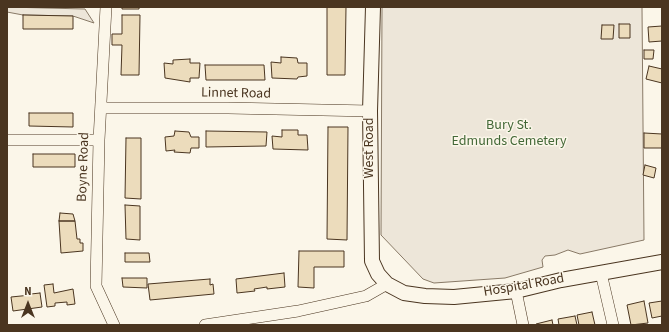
<!DOCTYPE html>
<style>
body{margin:0}
#map{position:relative;width:669px;height:332px;overflow:hidden;background:#fbf6e9;font-family:"Source Sans 3",sans-serif}
canvas{display:block}
.frame{position:absolute;inset:0;border:8px solid #4a3520;pointer-events:none}
.north{position:absolute;left:8px;top:284px;width:40px;height:40px;-webkit-text-stroke:3px #fbf6e9;paint-order:stroke;rotate:0deg;font-size:11px;font-weight:700;line-height:16px;text-align:center;color:#4a3520}
.north::after{content:'';display:block;margin:auto;width:14px;height:18px;background:#4a3520;clip-path:polygon(50% 0,100% 100%,50% 72%,0 100%)}
</style>
<div id="map">
<canvas width="669" height="332"></canvas>
<div class="frame"></div>
<div class="north">N</div>
</div>
<script>
const ctx = document.querySelector('canvas').getContext('2d');
ctx.lineJoin = 'round';
function fillPath(path, color) { ctx.fillStyle = color; ctx.fill(path, 'evenodd'); }
const poly = rows => new Path2D(rows.map(r => 'M' + r).join(''));
function strokePath(path, color, width, dash) { ctx.strokeStyle = color; ctx.lineWidth = width; ctx.lineCap = dash ? 'butt' : 'round'; ctx.setLineDash(dash || []); ctx.stroke(path); }
function write(font, color, halo, rows, align = 'center') {
  ctx.font = font + ' "Source Sans 3",sans-serif'; ctx.lineWidth = 3; ctx.setLineDash([]); ctx.textBaseline = 'middle'; ctx.strokeStyle = halo; ctx.fillStyle = color; for (const [text, x, y, turn = 0] of rows) {
    ctx.save(); ctx.translate(x, y); ctx.rotate((+turn || 0) * Math.PI / 180); ctx.textAlign = isNaN(turn) ? turn : align; if (halo) ctx.strokeText(text, 0, 0); ctx.fillText(text, 0, 0); ctx.restore();
  }
}
const green = poly([
 [7,7,85,9,94,23,73,16,23,15,7,12,7,7],
 [382,7,642,7,644,240,580,254,568,250,555,255,545,256,542,260,543,267,505,278,434,283,423,279,381,235,382,7]
]);
fillPath(green, '#ede6d9');
strokePath(green, '#887966', 1);
const building = poly([
 [122,7,139,7,139,9,122,9,122,7],
 [327,7,346,7,345,75,327,75,327,7],
 [23,15,73,16,73,29,23,29,23,15],
 [122,15,140,15,139,75,121,75,122,45,112,45,112,34,122,34,122,15],
 [619,24,630,24,630,38,619,38,619,24],
 [602,25,614,25,613,39,601,39,602,25],
 [662,26,662,41,649,42,648,27,662,26],
 [644,50,654,50,653,59,644,59,644,50],
 [281,57,297,58,298,63,307,63,307,76,298,77,297,79,272,78,271,62,281,63,281,57],
 [190,59,190,63,200,63,199,78,190,78,190,82,165,78,164,63,173,64,173,60,190,59],
 [205,65,264,65,265,80,206,80,205,65],
 [649,66,662,69,662,83,646,79,649,66],
 [29,113,73,113,73,127,29,126,29,113],
 [328,127,348,127,347,240,327,239,328,127],
 [282,130,298,130,298,135,307,135,308,150,273,149,272,136,282,137,282,130],
 [175,131,189,132,191,137,199,137,199,148,191,148,190,153,174,152,175,150,166,151,165,137,174,136,175,131],
 [206,131,267,132,266,146,206,147,206,131],
 [644,133,662,134,662,148,644,148,644,133],
 [126,138,141,138,141,199,125,198,126,138],
 [33,154,75,154,75,167,33,167,33,154],
 [645,165,656,168,654,178,643,175,645,165],
 [125,205,140,206,140,240,126,239,125,205],
 [60,213,73,214,75,221,59,221,60,213],
 [59,221,75,221,77,239,80,239,80,243,83,243,83,251,61,253,59,221],
 [299,251,344,251,344,267,314,267,314,288,298,287,299,251],
 [125,253,149,253,150,262,125,262,125,253],
 [284,273,285,287,267,289,267,287,254,289,255,291,237,293,236,279,284,273],
 [122,278,147,278,147,288,123,287,122,278],
 [210,279,210,285,213,284,214,294,150,300,148,284,210,279],
 [53,284,54,293,73,289,75,304,67,305,67,302,55,303,55,306,47,307,44,285,53,284],
 [40,293,42,307,13,311,11,297,31,295,31,294,40,293],
 [644,301,648,323,631,325,627,305,644,301],
 [662,301,662,316,652,318,649,303,662,301],
 [592,312,595,325,579,325,577,315,592,312],
 [575,316,577,325,559,325,558,319,575,316],
 [552,320,553,325,536,325,536,324,552,320]
]);
fillPath(building, '#ecdcbc');
strokePath(building, '#4a3520', 1);
const minor = poly([
 [106,7,99,140,96,286,114,325],
 [102,108,228,108,370,111],
 [7,140,99,140],
 [601,273,613,325],
 [516,291,523,325],
 [205,325,298,311,366,296,387,284]
]);
const tertiary = poly([
 [373,7,370,111,372,261,378,274,387,284,404,293,425,296,454,297,516,291,561,280,662,262]
]);
strokePath(minor, '#4a3520', 12);
strokePath(tertiary, '#4a3520', 16);
strokePath(minor, '#fbf6e9', 11);
strokePath(tertiary, '#fbf6e9', 14);
write('14px', '#4a3520', '#fbf6e9', [
 ["Linnet Road",236,94,1],
 ["West Road",370,148,-90],
 ["Boyne Road",84,167,-88],
 ["Hospital Road",524,286,-10]
]);
write('14px', '#436837', '#fbf6e9', [
 ["Bury St.",509,126],
 ["Edmunds Cemetery",509,142]
]);
</script>
